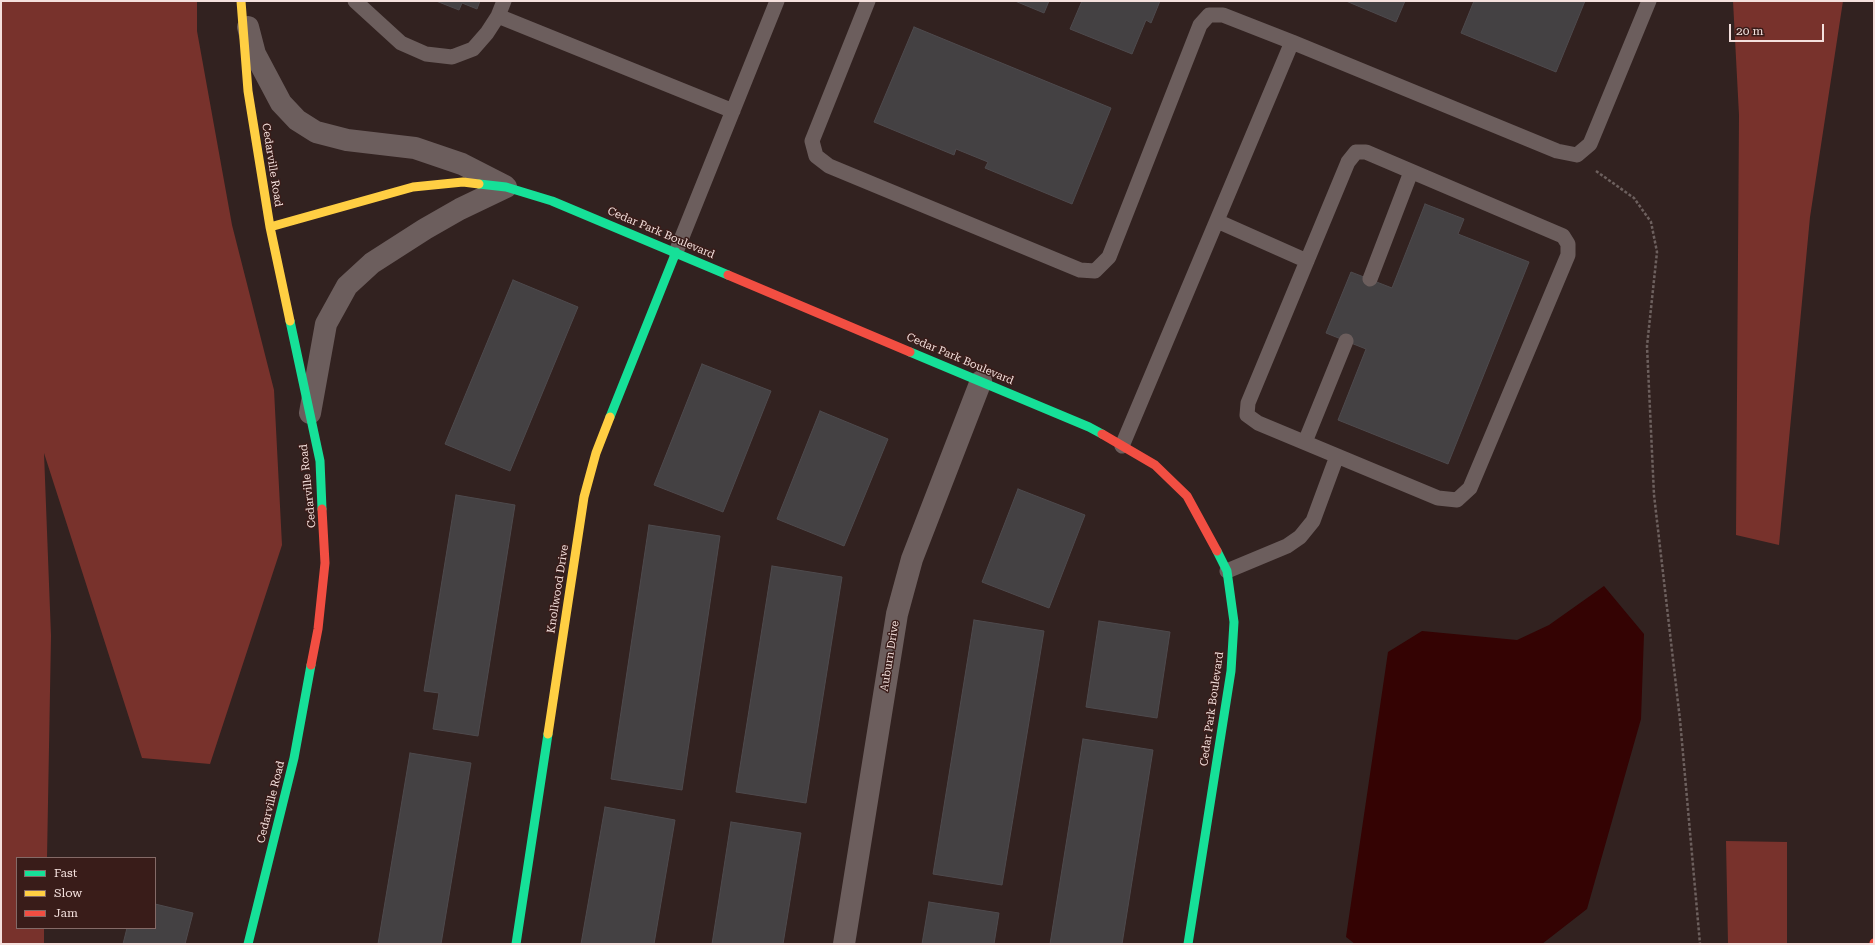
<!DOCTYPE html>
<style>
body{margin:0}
#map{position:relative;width:1875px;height:945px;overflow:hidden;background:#322220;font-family:"Roboto Serif",serif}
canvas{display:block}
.frame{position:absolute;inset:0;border:2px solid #f4e0dd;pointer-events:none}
.legend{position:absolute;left:16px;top:857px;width:140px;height:72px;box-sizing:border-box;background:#391c19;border:1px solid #846a67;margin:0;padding:5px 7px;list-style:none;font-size:12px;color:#f4e0dd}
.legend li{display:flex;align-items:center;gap:8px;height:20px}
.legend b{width:20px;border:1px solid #846a67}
.scale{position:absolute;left:1729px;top:24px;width:95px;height:18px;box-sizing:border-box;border:2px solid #f4e0dd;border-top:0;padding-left:5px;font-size:12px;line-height:14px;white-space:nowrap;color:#f4e0dd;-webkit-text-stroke:3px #391c19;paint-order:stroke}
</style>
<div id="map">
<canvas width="1875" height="945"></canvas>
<div class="frame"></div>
<ul class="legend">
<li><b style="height:5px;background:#16e098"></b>Fast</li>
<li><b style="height:5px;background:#ffcf43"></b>Slow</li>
<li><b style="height:5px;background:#f24e42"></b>Jam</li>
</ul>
<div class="scale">20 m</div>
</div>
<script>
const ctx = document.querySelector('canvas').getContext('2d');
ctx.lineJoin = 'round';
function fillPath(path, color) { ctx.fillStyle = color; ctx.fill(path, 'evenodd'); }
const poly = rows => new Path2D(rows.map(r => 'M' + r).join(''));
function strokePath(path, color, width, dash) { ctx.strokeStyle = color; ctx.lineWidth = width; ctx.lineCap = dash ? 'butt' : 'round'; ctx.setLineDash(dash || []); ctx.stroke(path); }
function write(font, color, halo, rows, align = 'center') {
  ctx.font = font + ' "Roboto Serif",serif'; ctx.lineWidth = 3; ctx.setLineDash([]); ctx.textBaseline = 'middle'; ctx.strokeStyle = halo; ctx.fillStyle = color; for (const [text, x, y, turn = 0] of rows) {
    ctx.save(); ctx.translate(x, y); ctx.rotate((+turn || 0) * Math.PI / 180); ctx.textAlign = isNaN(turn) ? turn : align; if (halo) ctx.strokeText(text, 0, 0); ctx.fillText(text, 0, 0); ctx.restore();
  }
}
fillPath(poly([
 [1,1,197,1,197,31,232,225,274,390,282,545,210,764,142,758,44,453,51,636,47,858,17,858,17,928,44,928,44,944,1,944],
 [1733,1,1843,1,1810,217,1779,545,1736,535,1739,115],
 [1726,841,1787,842,1787,944,1728,944]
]), '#78322c');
fillPath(poly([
 [1604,586,1644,634,1641,719,1587,909,1542,944,1355,944,1346,937,1388,652,1422,631,1517,640,1549,625]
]), '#340303');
const building = poly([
 [436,1,480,1,477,9,462,3,459,10,436,1],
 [1015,1,1049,1,1044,13,1015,1],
 [1082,1,1160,1,1151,23,1146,20,1132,54,1070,29,1082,1],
 [1346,1,1405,1,1396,22,1346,1],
 [1474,1,1585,1,1556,72,1461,33,1474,1],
 [914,27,1111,108,1072,204,985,168,988,162,956,149,954,155,874,122,914,27],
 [1425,204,1464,219,1458,234,1529,262,1448,464,1338,420,1366,349,1326,333,1351,272,1392,288,1425,204],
 [513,280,578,307,510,471,445,444,513,280],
 [702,364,771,391,723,512,654,485,702,364],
 [820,411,888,439,844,546,777,519,820,411],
 [1018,489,1085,515,1049,608,982,582,1018,489],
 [456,495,515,505,478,736,433,729,439,693,424,691,456,495],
 [649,525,720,536,682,790,611,779,649,525],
 [772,566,842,577,806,803,736,792,772,566],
 [974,620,1044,631,1002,885,933,874,974,620],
 [1099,621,1170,632,1157,718,1086,707,1099,621],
 [1083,739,1153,750,1122,944,1050,944,1083,739],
 [410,753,471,763,441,944,378,944,410,753],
 [605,807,675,820,654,944,581,944,605,807],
 [731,822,801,833,783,944,712,944,731,822],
 [929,902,999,913,994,944,922,944,929,902],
 [155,904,193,913,185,944,123,944,127,928,155,928,155,904]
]);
fillPath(building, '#444143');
strokePath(building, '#4e4a4d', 1);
strokePath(poly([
 [1596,171,1634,198,1651,222,1657,252,1647,346,1654,495,1680,720,1700,944]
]), '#6d605e', 2.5, [3, 2]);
strokePath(poly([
 [355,1,401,43,426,54,452,57,473,49,487,33,498,16,504,1],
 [868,1,812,141,816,156,829,166,1080,270,1095,271,1109,257,1200,25,1209,15,1223,15,1292,42],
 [498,16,733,111],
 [1356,152,1366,152,1563,236,1568,244,1568,255,1470,488,1457,500,1438,498,1258,423,1247,415,1248,403,1348,162,1356,152],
 [1217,221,1307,261],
 [676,252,777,1],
 [1370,279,1411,172],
 [1305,442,1346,341],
 [1122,446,1292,42,1557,151,1577,155,1590,144,1649,1],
 [1227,571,1287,546,1300,537,1313,521,1337,456]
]), '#6c5e5d', 15);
strokePath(poly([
 [248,27,255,54,281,103,297,120,316,132,347,140,415,148,462,164,505,186],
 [310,413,326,324,347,286,372,263,425,229,460,209,506,187],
 [844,944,897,614,912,559,981,381]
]), '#6c5e5d', 22);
strokePath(poly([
 [479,184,506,187,552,201,728,275],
 [290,321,320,461,322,509],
 [910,352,1089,427,1102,434],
 [610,417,676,252],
 [248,944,294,758,311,665],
 [516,944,548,734],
 [1188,944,1231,671,1234,622,1227,571,1217,551]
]), '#16e098', 9);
strokePath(poly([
 [241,1,248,91,270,227,290,321],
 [270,227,413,187,463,182,479,184],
 [548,734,584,497,596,453,610,417]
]), '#ffcf43', 9);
strokePath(poly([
 [728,275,910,352],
 [1102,434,1155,465,1187,496,1217,551],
 [311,665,318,629,325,563,322,509],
 [1874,943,1874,944]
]), '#f24e42', 9);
write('11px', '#f4e0dd', '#391c19', [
 ["Cedarville Road",272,165,81],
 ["Cedar Park Boulevard",661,233,23],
 ["Cedar Park Boulevard",960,359,23],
 ["Cedarville Road",308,486,-96],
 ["Knollwood Drive",558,589,-81],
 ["Auburn Drive",890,656,-81],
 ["Cedar Park Boulevard",1212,709,-82],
 ["Cedarville Road",271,802,-76]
]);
</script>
